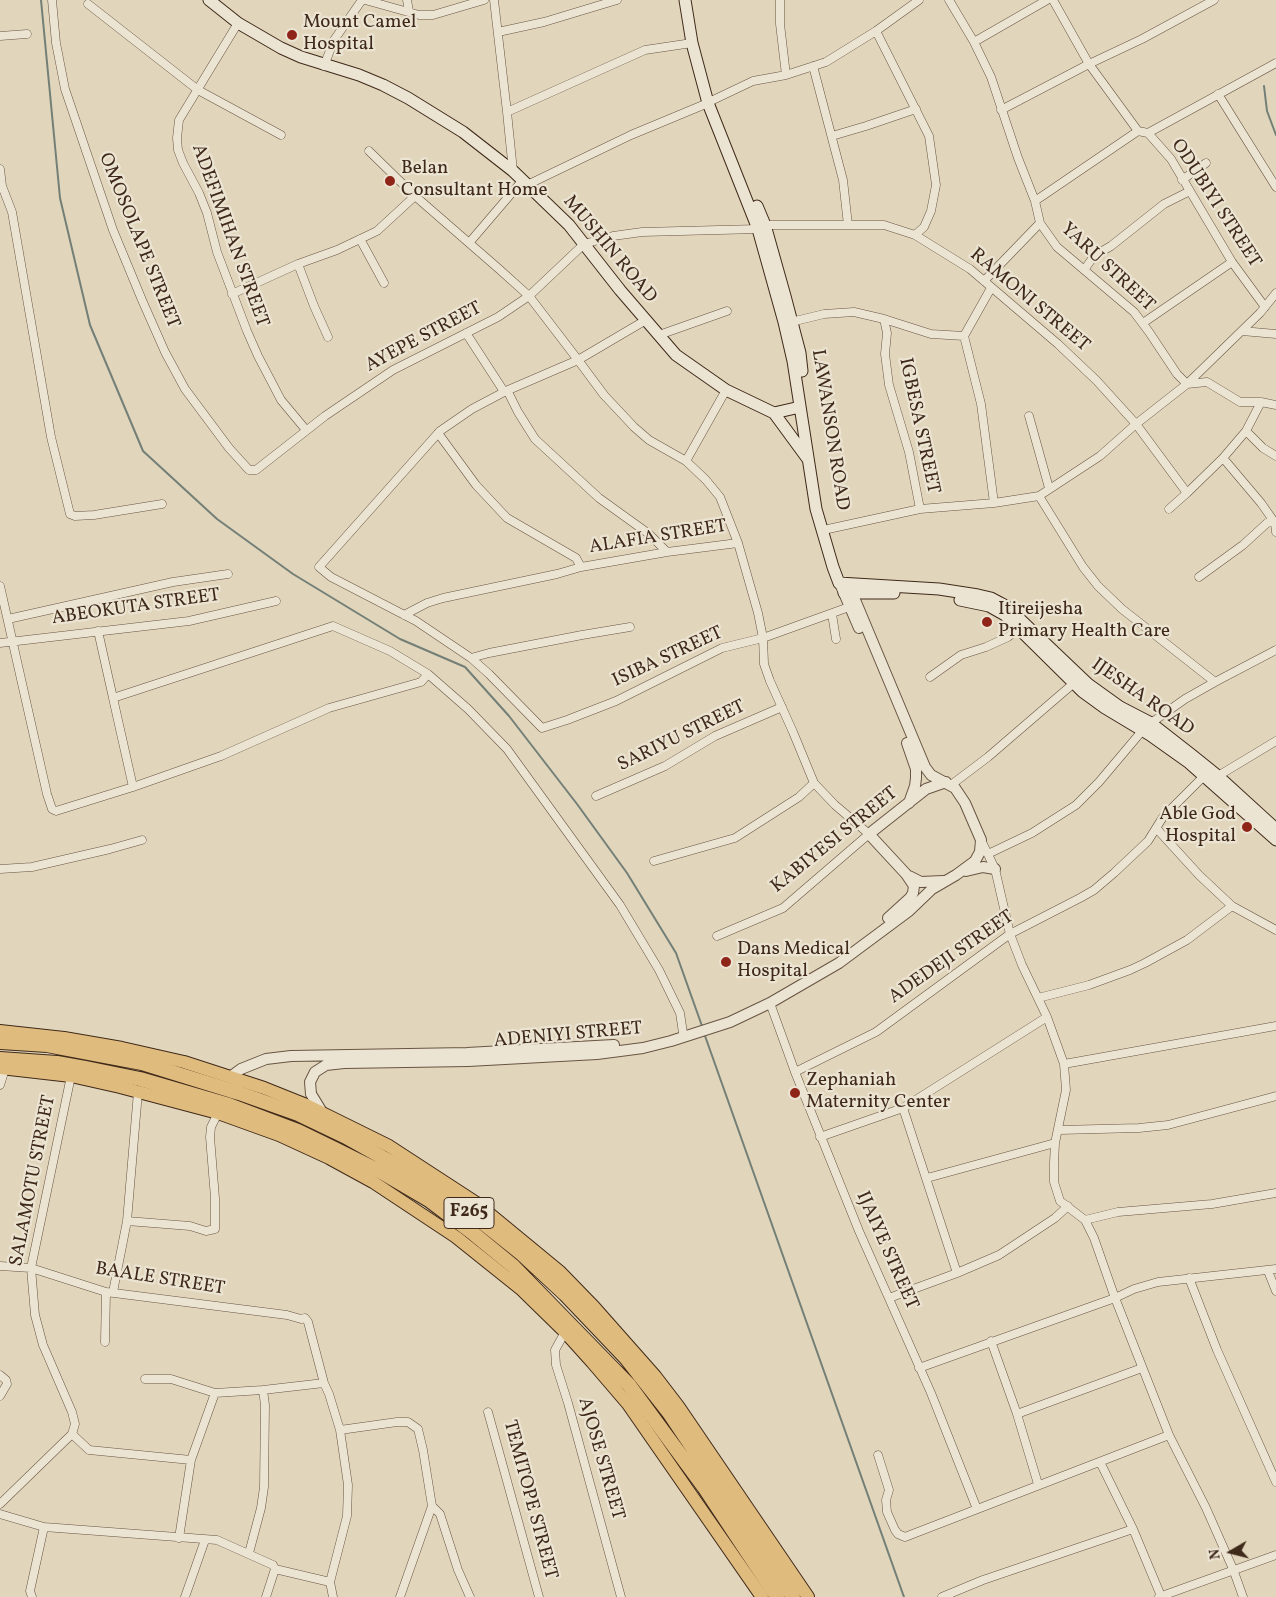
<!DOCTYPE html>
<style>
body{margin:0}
#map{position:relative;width:1276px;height:1597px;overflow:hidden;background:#e1d6bb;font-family:Vollkorn,serif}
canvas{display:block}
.north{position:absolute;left:1206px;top:1527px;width:50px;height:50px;-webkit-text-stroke:4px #ece4d3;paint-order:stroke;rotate:262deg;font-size:14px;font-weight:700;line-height:20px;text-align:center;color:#3f2919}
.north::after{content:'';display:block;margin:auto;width:18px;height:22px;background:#3f2919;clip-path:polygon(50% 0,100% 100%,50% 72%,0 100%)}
</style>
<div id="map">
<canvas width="1276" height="1597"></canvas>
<div class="north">N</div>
</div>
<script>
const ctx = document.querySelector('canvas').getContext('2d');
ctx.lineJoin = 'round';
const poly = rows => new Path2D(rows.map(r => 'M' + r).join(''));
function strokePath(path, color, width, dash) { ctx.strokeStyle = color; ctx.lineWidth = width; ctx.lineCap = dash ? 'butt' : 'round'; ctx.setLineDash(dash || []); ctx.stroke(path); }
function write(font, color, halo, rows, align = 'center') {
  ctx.font = font + ' Vollkorn,serif'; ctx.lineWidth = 4.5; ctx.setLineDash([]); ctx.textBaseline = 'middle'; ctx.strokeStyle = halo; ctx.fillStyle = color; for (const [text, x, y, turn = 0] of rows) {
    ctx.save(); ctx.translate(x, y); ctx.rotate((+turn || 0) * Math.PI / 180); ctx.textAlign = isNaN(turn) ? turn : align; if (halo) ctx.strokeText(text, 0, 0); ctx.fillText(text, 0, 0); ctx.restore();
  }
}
strokePath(poly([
 [41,0,60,198,90,325,143,451,217,519,293,574,400,639,465,667,509,716,577,804,627,873,676,953,702,1026],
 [1264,86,1267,111,1276,135],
 [704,1033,904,1597]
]), '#737f77', 2);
const minor = poly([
 [52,0,56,43,65,89,113,230,142,300,165,352,185,389,229,448,249,470,256,470,325,416,393,370,498,317,529,296,584,244,613,236,642,232,758,229],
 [365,0,419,15,433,15,484,0],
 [407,0,409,11],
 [494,0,507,112,513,171],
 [780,0,780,24,786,75],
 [949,0,974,42,991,77,1018,158,1035,201,1040,223,1057,247,1134,312,1149,332,1177,374,1187,384,1207,382,1240,402,1261,402,1276,405],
 [1053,0,1089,64,1138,131,1148,133,1171,159,1232,262,1265,307],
 [88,4,198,90,281,135],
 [238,23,179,120,177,138,178,150,183,163,199,193,207,213,217,252,247,331,258,356,281,400,306,430],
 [876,31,929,136,936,185,931,211,924,227,915,235],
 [498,32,544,22,617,0],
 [0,36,27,34],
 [974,42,1047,0],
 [324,66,334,40,362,0],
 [813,66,843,180,848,225],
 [1218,94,1276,187],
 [713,100,753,81,786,75,826,62,876,31,919,0],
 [1001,110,1089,64,1142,39,1214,0],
 [507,112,645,50,692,43],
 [1148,133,1276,63],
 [832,136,866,126,916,109],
 [369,151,415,196,499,269,529,296,578,360,506,391,472,409,440,431,319,567,331,577,416,621,471,658,489,674,542,728,567,720,616,701,722,648,763,638,849,607],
 [0,169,2,186,12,212,51,437,70,514,75,516,94,515,162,504],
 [1182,180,1206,163],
 [527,185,631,135,708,103],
 [1035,201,1138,131],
 [765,225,884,225,915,235,970,269,1058,344,1097,381,1136,424,1187,493,1223,458,1246,431],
 [360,239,384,283],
 [469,243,522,181],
 [298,264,314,306,328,337],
 [1084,270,1094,256,1111,246,1164,204,1190,191],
 [984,281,1040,223],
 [232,294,298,264,337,250,377,231,415,196],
 [884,319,887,333,885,354,889,385,909,452,920,509],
 [791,322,824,314,854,312,884,319,931,334,964,336,991,288],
 [1143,323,1232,262],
 [1242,331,1276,334],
 [466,333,503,390,508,392,518,412,535,439,599,498,649,534,667,552],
 [659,335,727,311],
 [964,336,981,404,994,503],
 [1261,402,1246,431,1263,448,1276,456],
 [1029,416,1049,488],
 [438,433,476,485,507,518,576,558,581,567],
 [1223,458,1261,503,1275,523,1276,532],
 [686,461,726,390],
 [1039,496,1083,567,1098,586,1122,609,1215,682],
 [1169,509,1187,493],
 [828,529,920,509,994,503,1039,496,1100,456,1136,424,1187,384,1260,313,1276,293],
 [1199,577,1243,545,1267,523,1271,522,1276,522],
 [0,586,47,794,52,809,56,811,133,787,221,756,329,708,421,682,428,674],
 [832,614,836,639],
 [404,615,427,603,443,598,557,574,581,567,667,552,738,543,720,497,706,480,686,461,649,440,634,427,604,395,578,360,646,320],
 [8,619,173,582,228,574],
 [98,631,113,698,333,626,390,651,428,674,468,709,507,749,620,905,659,970,680,1013,683,1033],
 [0,643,189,621,276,601],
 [471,658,489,653,582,635,630,627],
 [930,677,961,655,986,647,1008,637,1019,628],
 [113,698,133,787],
 [1151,723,1185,699,1215,682,1276,650],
 [1218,776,1276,741],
 [951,785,988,757,1074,683],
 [596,796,665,766,715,736,782,707],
 [1157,829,1199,875,1232,906,1276,930],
 [982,842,995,869,1010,934,1022,965,1047,1017,1064,1064,1066,1090,1055,1143,1054,1163,1054,1182,1060,1201,1085,1220,1094,1238,1115,1298,1169,1435,1206,1508,1233,1569,1243,1597],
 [988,854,1032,833,1076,805,1099,782,1142,731],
 [654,861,735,838,799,797,814,783],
 [0,869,32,867,110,849,142,840],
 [717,936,783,908,869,834,835,805,814,783,793,732,770,681,764,664,763,638,758,613,738,543],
 [1038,998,1089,985,1130,970,1145,963,1187,940,1232,906],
 [770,1003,795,1072,859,1231,931,1393,977,1509],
 [1064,1064,1276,1026],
 [795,1072,876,1032,1010,934,1080,898,1094,890,1114,873,1148,841,1163,817,1204,776],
 [71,1076,31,1268,35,1315,43,1345,72,1412,75,1424,72,1434],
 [0,1085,5,1069],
 [903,1108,957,1273],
 [1059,1130,1139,1128,1168,1125,1276,1096],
 [820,1137,903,1108,1047,1017],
 [927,1178,1055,1143],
 [1085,1220,1118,1212,1212,1204,1276,1193],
 [127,1221,190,1226,206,1231,215,1229,215,1198,210,1137,211,1127,218,1113],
 [0,1266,31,1268,106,1292,287,1315,301,1319,305,1318,308,1322,324,1383,329,1394,340,1430,348,1485,347,1516,330,1582,333,1597],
 [1268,1271,1276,1291],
 [1189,1278,1217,1350,1276,1482],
 [113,1292,127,1221,138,1092],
 [889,1298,957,1273,999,1255,1055,1218,1068,1206],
 [565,1332,555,1350,556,1365,568,1403,621,1597],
 [991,1341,1017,1414,1038,1484],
 [105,1342,106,1292],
 [919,1368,1115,1298,1134,1289,1158,1282,1276,1269],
 [0,1375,6,1380,7,1384,0,1396],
 [145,1379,171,1379,215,1393,263,1390,324,1383],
 [488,1412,539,1597],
 [1017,1414,1142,1368],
 [340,1430,397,1422,408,1422,418,1429,423,1450,432,1506,440,1514,458,1570,470,1597],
 [72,1434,89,1450,191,1460],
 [878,1455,889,1490,886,1500,887,1512,895,1530,898,1534,905,1537,1169,1435],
 [1100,1462,1133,1529],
 [0,1504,72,1434],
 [0,1514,44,1527,217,1540,273,1565,275,1569,266,1597],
 [179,1538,191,1460,215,1393],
 [249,1553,261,1508,264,1487,265,1405,263,1390],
 [275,1569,330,1582],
 [32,1597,30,1591,44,1527],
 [185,1597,205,1540],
 [400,1597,432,1506],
 [942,1597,983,1580,1133,1529,1161,1596],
 [1159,1597,1276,1555]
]);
const tertiary = poly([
 [841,586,859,628],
 [907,743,916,769,916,778,915,786,909,803],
 [966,871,983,867,995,869],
 [909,876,921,882,943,881],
 [888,918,910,898,913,893,914,886,906,874,869,834,926,789,946,782],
 [230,1077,241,1069,266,1059,291,1056,467,1053,614,1045],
 [322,1112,311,1094,310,1082,315,1072,326,1065,344,1063,468,1061,597,1054,643,1048,671,1041,730,1022,770,1003,839,963,909,911,932,889,956,875,975,861,980,852,981,840,965,803,955,788,931,775,925,767,850,588]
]);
const secondary = poly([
 [209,0,238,23,281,48,301,57,359,75,383,85,408,98,463,132,513,171,569,225,620,290,676,355,726,390,774,413,800,407],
 [685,0,692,43,708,103,758,229,784,322,793,361,816,509,833,567,839,583,939,589,978,595,991,598,1006,606,1088,684,1120,707,1151,723,1192,755,1218,776,1276,829],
 [757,206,765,225,785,296,800,353,802,371],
 [774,413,807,458],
 [844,593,894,593],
 [960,600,989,606,1005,615,1083,692,1105,708,1150,735,1188,762,1276,840]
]);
const primary = poly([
 [0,1031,64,1038,122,1048,184,1062,264,1088,304,1104,389,1146,475,1202,560,1272,594,1307,655,1376,678,1406,808,1597],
 [0,1068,71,1076,120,1087,218,1113,279,1135,329,1158,373,1182,456,1237,521,1289,565,1332,592,1362,628,1404,762,1597]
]);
const motorway = poly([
 [0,1042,47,1045,142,1063,239,1093,298,1114,346,1137,389,1161,434,1188,482,1222,522,1254,565,1294,626,1358,670,1414,793,1597],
 [0,1059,57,1063,85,1068,140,1079,229,1105,298,1131,335,1149,383,1173,429,1200,474,1234,513,1266,629,1385,704,1487,777,1597]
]);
strokePath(minor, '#685442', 9);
strokePath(tertiary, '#685442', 12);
strokePath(secondary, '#3f2919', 13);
strokePath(primary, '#3f2919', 14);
strokePath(motorway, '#3f2919', 16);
strokePath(minor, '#ece4d3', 8);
strokePath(tertiary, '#ece4d3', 10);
strokePath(secondary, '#ece4d3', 11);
strokePath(primary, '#e0bb7e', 12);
strokePath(motorway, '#e0bb7e', 14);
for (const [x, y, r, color] of [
 [292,35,6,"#8f2418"],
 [390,181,6,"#8f2418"],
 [987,622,6,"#8f2418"],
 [1247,827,6,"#8f2418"],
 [726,962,6,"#8f2418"],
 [795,1093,6,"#8f2418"]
]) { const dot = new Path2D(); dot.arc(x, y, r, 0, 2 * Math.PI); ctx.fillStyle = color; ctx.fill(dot); strokePath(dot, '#ece4d3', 2); }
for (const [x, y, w] of [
 [469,1213,50]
]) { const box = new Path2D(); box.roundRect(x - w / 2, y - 15.5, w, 31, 4); ctx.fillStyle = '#ece4d3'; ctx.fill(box); strokePath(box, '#3f2919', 1); }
write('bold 18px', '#3f2919', null, [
 ["F265",469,1213]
]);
write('19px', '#3f2919', '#ece4d3', [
 ["Mount Camel",303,24],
 ["Hospital",303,46],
 ["Belan",401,170],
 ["Consultant Home",401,192],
 ["Itireijesha",998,611],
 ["Primary Health Care",998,633],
 ["Able God",1236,816,"right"],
 ["Hospital",1236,838,"right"],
 ["Dans Medical",737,951],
 ["Hospital",737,973],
 ["Zephaniah",806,1082],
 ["Maternity Center",806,1104]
], 'left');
write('19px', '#3f2919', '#ece4d3', [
 ["ODUBIYI STREET",1215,204,57],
 ["ADEFIMIHAN STREET",229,236,70],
 ["OMOSOLAPE STREET",138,241,68],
 ["MUSHIN ROAD",609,250,50],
 ["YARU STREET",1107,268,43],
 ["RAMONI STREET",1029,301,40],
 ["AYEPE STREET",424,338,-28],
 ["IGBESA STREET",918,426,78],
 ["LAWANSON ROAD",829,430,81],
 ["ALAFIA STREET",658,538,-9],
 ["ABEOKUTA STREET",136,608,-8],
 ["ISIBA STREET",668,658,-25],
 ["IJESHA ROAD",1142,698,35],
 ["SARIYU STREET",682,737,-26],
 ["KABIYESI STREET",835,841,-39],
 ["ADEDEJI STREET",952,958,-35],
 ["ADENIYI STREET",568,1036,-5],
 ["SALAMOTU STREET",34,1181,-79],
 ["IJAIYE STREET",886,1251,66],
 ["BAALE STREET",160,1280,9],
 ["AJOSE STREET",600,1459,74],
 ["TEMITOPE STREET",529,1500,75]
]);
</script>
